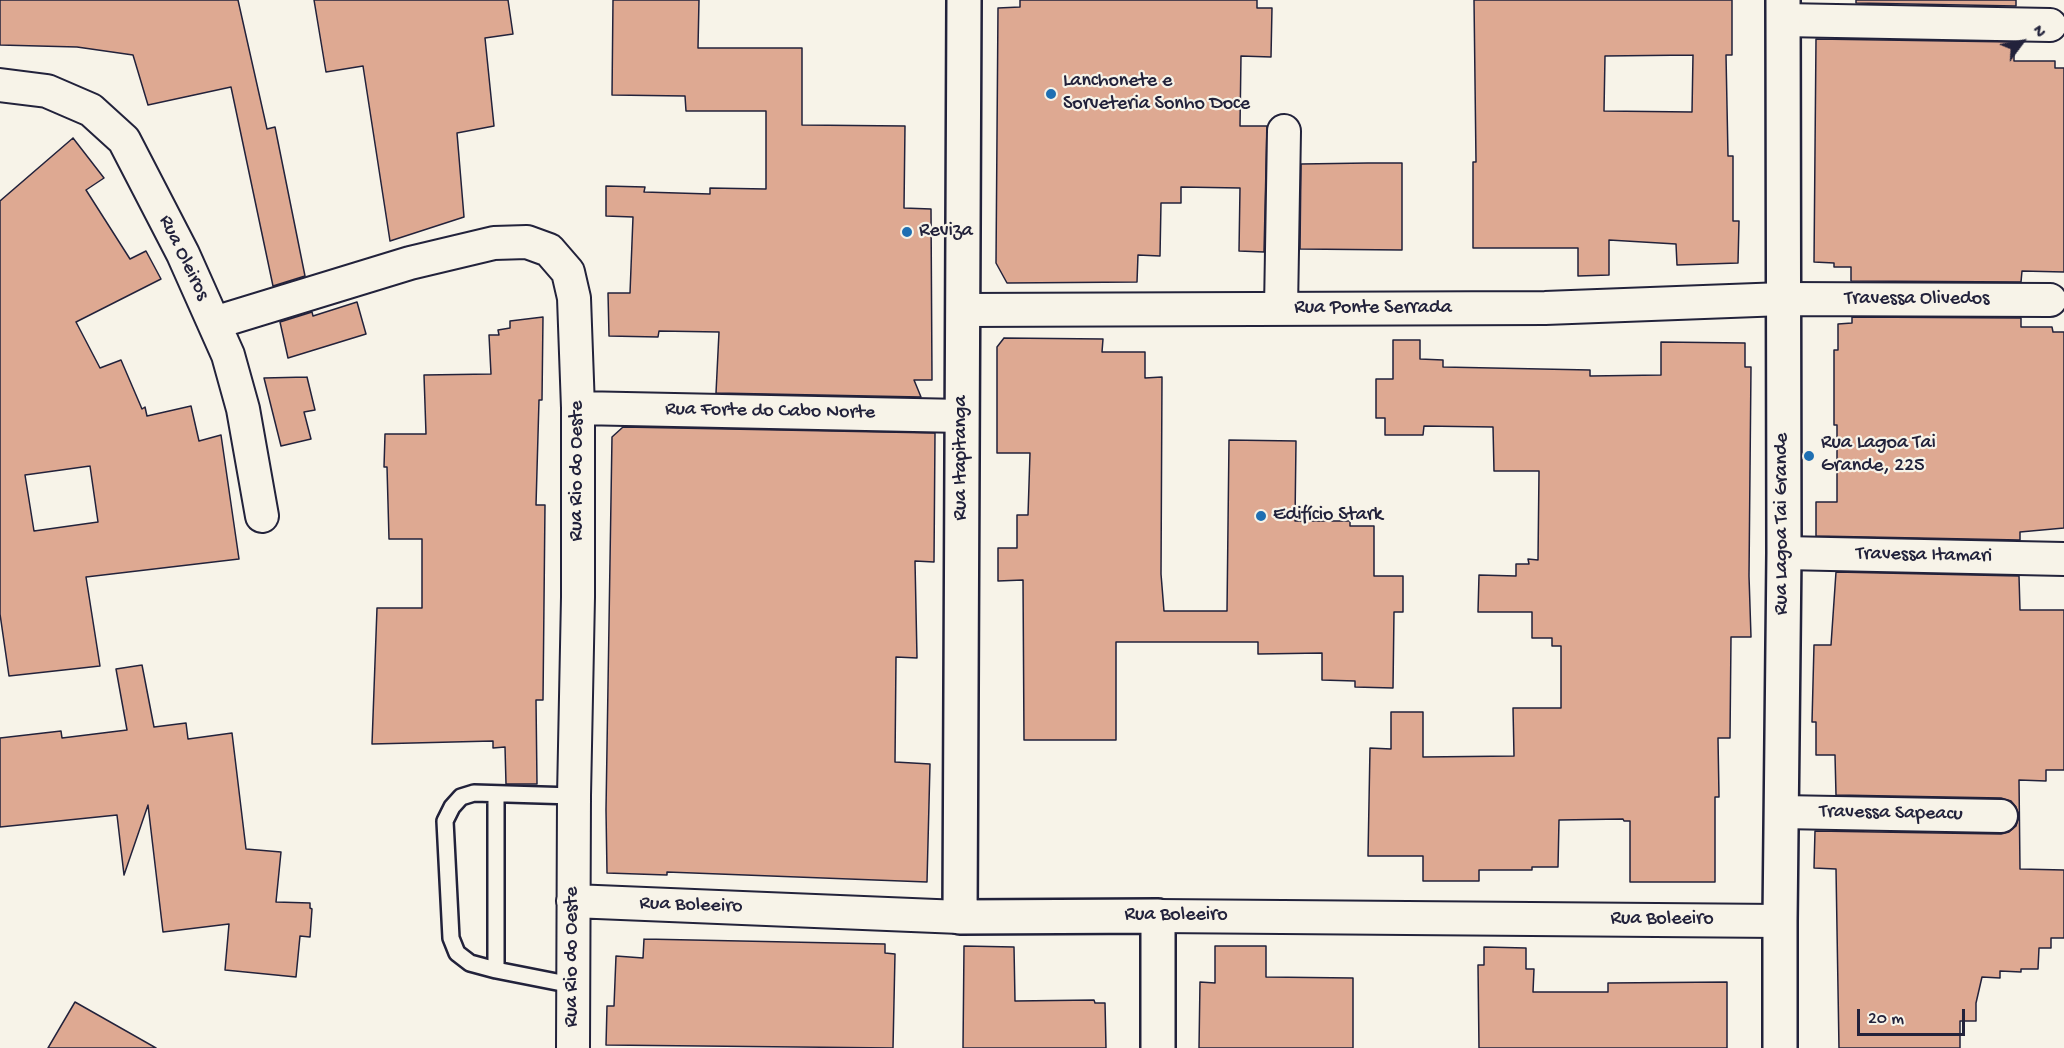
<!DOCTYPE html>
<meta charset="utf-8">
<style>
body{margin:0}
#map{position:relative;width:2064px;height:1048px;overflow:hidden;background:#f7f3e8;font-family:"Gochi Hand",sans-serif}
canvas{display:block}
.north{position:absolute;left:1992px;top:12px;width:60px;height:60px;-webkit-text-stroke:4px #f7f3e8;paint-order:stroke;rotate:58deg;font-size:16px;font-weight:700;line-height:24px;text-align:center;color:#22223b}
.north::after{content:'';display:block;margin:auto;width:21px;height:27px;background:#22223b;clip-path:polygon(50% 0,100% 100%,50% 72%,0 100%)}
.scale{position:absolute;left:1857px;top:1009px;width:108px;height:27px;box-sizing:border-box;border:3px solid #22223b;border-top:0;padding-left:8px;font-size:18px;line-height:21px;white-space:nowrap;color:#22223b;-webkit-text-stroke:4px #f7f3e8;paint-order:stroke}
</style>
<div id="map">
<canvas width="2064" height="1048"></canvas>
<div class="north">N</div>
<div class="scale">20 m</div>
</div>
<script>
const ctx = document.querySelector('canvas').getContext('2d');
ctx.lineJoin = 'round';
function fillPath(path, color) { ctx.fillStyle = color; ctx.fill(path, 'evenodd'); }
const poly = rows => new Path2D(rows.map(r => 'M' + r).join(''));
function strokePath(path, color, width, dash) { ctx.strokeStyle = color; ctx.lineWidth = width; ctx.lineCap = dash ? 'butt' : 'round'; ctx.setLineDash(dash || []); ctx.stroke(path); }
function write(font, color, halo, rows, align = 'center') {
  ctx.font = font + ' "Gochi Hand",sans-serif'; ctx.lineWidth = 4.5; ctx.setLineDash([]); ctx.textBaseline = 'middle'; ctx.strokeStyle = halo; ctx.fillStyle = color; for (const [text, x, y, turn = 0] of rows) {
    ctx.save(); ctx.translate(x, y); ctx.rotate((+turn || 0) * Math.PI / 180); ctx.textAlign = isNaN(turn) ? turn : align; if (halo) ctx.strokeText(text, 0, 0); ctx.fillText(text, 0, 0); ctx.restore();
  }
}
const building = poly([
 [0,0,238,0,267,129,275,127,305,276,273,286,231,87,148,105,133,55,77,47,0,45,0,0],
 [314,0,508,0,513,34,485,38,494,126,457,133,464,217,390,241,363,66,326,72,314,0],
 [613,0,699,0,698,48,802,48,802,125,905,126,904,208,931,209,932,380,914,380,921,397,716,393,719,332,659,331,658,337,609,336,608,293,630,293,633,217,606,216,606,186,645,187,644,192,710,194,710,188,766,189,766,111,686,111,685,96,612,95,613,0],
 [1020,0,1257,0,1257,8,1272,8,1271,57,1241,56,1240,126,1267,126,1264,252,1239,251,1240,188,1181,187,1181,203,1161,203,1160,256,1138,255,1137,282,1007,283,996,263,998,8,1020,7,1020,0],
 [1474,0,1732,0,1732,55,1726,55,1728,156,1733,156,1733,221,1739,221,1738,263,1677,265,1676,244,1609,240,1609,275,1578,276,1578,248,1473,248,1473,162,1476,162,1474,0],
 [1693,55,1692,112,1604,111,1605,56,1693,55],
 [1856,0,2016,0,2016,6,1856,3,1856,0],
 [1816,39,2014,42,2014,61,2055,61,2055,68,2064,68,2064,272,2022,271,2021,282,1851,281,1851,267,1834,267,1834,263,1814,262,1816,39],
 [73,138,104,178,86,190,130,259,146,251,161,279,76,322,100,368,121,360,142,409,145,407,147,416,191,406,199,441,221,435,239,559,86,577,100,666,9,676,0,614,0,201,73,138],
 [90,466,98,522,34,531,25,475,90,466],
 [1368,163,1402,163,1402,250,1300,249,1301,164,1368,163],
 [357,302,366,334,288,358,280,322,312,312,313,316,357,302],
 [543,317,542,400,539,400,536,505,545,505,543,700,536,700,537,784,506,784,505,747,493,748,493,741,372,744,377,608,422,608,422,539,389,539,387,467,384,467,385,434,426,434,424,375,491,374,489,335,499,335,498,330,510,328,510,321,543,317],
 [1852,317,2021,318,2021,327,2052,327,2053,332,2064,332,2064,528,2020,532,2020,540,1816,536,1816,502,1837,502,1837,425,1834,425,1834,350,1838,350,1838,324,1852,323,1852,317],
 [1004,338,1103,339,1102,352,1145,352,1145,378,1162,377,1161,574,1164,611,1227,611,1229,440,1296,441,1295,521,1350,521,1350,526,1374,526,1374,576,1403,576,1403,612,1394,612,1393,688,1355,687,1355,681,1322,680,1322,653,1258,654,1258,642,1116,642,1116,740,1024,740,1023,580,998,581,998,548,1017,548,1017,515,1028,515,1030,453,997,453,997,347,1004,338],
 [1393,340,1420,340,1420,359,1443,360,1443,367,1590,370,1590,376,1661,375,1661,342,1745,343,1745,367,1751,367,1749,576,1751,637,1731,637,1730,738,1718,738,1719,797,1715,797,1715,882,1630,882,1630,821,1624,821,1623,819,1559,820,1558,867,1532,867,1532,870,1479,870,1479,881,1423,881,1423,856,1368,856,1370,748,1391,749,1391,712,1423,712,1423,757,1514,756,1513,708,1561,708,1561,646,1552,646,1552,638,1532,638,1532,612,1478,612,1479,575,1516,576,1516,564,1529,564,1528,559,1538,560,1539,471,1494,471,1493,427,1424,426,1423,435,1385,435,1385,418,1376,418,1376,379,1393,379,1393,340],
 [307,377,315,410,304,412,311,439,281,446,264,378,307,377],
 [623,427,935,433,934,562,915,561,917,658,896,657,895,762,930,764,927,882,667,872,667,875,607,873,606,810,612,437,623,427],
 [1836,572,2019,576,2020,610,2064,610,2064,770,2046,770,2046,781,2019,780,2020,869,2064,870,2064,938,2051,938,2051,948,2039,948,2038,969,2021,969,2021,972,2000,971,2000,978,1982,977,1976,1003,1976,1021,1960,1021,1960,1048,1839,1048,1836,869,1814,868,1815,831,2001,834,2009,832,2016,826,2019,816,2016,807,2011,801,2001,798,1836,795,1835,755,1816,755,1816,722,1812,722,1814,645,1831,645,1836,572],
 [142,665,154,727,186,723,188,739,232,733,246,849,281,852,276,902,310,903,310,908,312,909,310,937,300,936,296,977,225,970,229,924,163,932,148,805,124,875,117,815,0,827,0,738,61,731,62,738,127,730,116,669,142,665],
 [644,939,885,944,885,953,895,954,893,1048,606,1045,607,1006,614,1006,616,956,643,958,644,939],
 [964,946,1014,947,1015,1001,1094,1000,1095,1003,1105,1003,1106,1048,963,1048,964,946],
 [1215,946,1266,946,1266,977,1353,978,1353,1048,1199,1048,1200,982,1215,983,1215,946],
 [1484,947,1526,948,1526,969,1534,969,1533,992,1608,992,1608,983,1727,982,1727,1048,1479,1048,1478,965,1484,965,1484,947],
 [75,1002,156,1048,48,1048,75,1002]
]);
fillPath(building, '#dea992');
strokePath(building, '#22223b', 1.5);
const service = poly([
 [496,970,496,794],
 [572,985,496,970,470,963,457,953,451,938,445,821,452,807,461,797,474,793,574,796]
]);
const minor = poly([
 [1783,20,2050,25],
 [0,85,47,91,91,110,124,140,183,254,228,355,243,409,262,516],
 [1281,309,1284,131],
 [963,310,1545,308,1783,299,2050,300],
 [214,323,410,263,494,243,527,242,549,250,568,272,574,298,578,408,578,597,574,796,573,1048],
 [578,408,962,416],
 [1784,553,2064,559],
 [1781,812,2001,816],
 [573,901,960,917],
 [1158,916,1780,921]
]);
const tertiary = poly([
 [1780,1048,1780,921,1784,553,1783,0]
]);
const secondary = poly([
 [964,0,960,917,1158,916,1158,1048]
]);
strokePath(service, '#22223b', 20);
strokePath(minor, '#22223b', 36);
strokePath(tertiary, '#22223b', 38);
strokePath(secondary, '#22223b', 38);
strokePath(service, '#f7f3e8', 15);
strokePath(minor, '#f7f3e8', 32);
strokePath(tertiary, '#f7f3e8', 33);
strokePath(secondary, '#f7f3e8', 33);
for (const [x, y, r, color] of [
 [1051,94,6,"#1f6fb2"],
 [907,232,6,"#1f6fb2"],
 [1809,456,6,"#1f6fb2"],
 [1261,516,6,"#1f6fb2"]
]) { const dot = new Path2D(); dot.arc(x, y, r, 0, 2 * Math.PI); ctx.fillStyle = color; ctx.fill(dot); strokePath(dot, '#f7f3e8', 2); }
write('20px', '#22223b', '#f7f3e8', [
 ["Lanchonete e",1063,82],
 ["Sorveteria Sonho Doce",1063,105],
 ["Reviza",919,232],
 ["Rua Lagoa Tai",1821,444],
 ["Grande, 225",1821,467],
 ["Edifício Stark",1273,516]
], 'left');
write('20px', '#22223b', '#f7f3e8', [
 ["Rua Oleiros",183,258,64],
 ["Travessa Olivedos",1917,300],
 ["Rua Ponte Serrada",1373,309],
 ["Rua Forte do Cabo Norte",770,412,1],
 ["Rua Itapitanga",962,458,-90],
 ["Rua Rio do Oeste",578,471,-90],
 ["Rua Lagoa Tai Grande",1783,524,-90],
 ["Travessa Itamari",1924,556,1],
 ["Travessa Sapeacu",1891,814,1],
 ["Rua Boleeiro",691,906,2],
 ["Rua Boleeiro",1176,916],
 ["Rua Boleeiro",1662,920],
 ["Rua Rio do Oeste",573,957,-90]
]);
</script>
